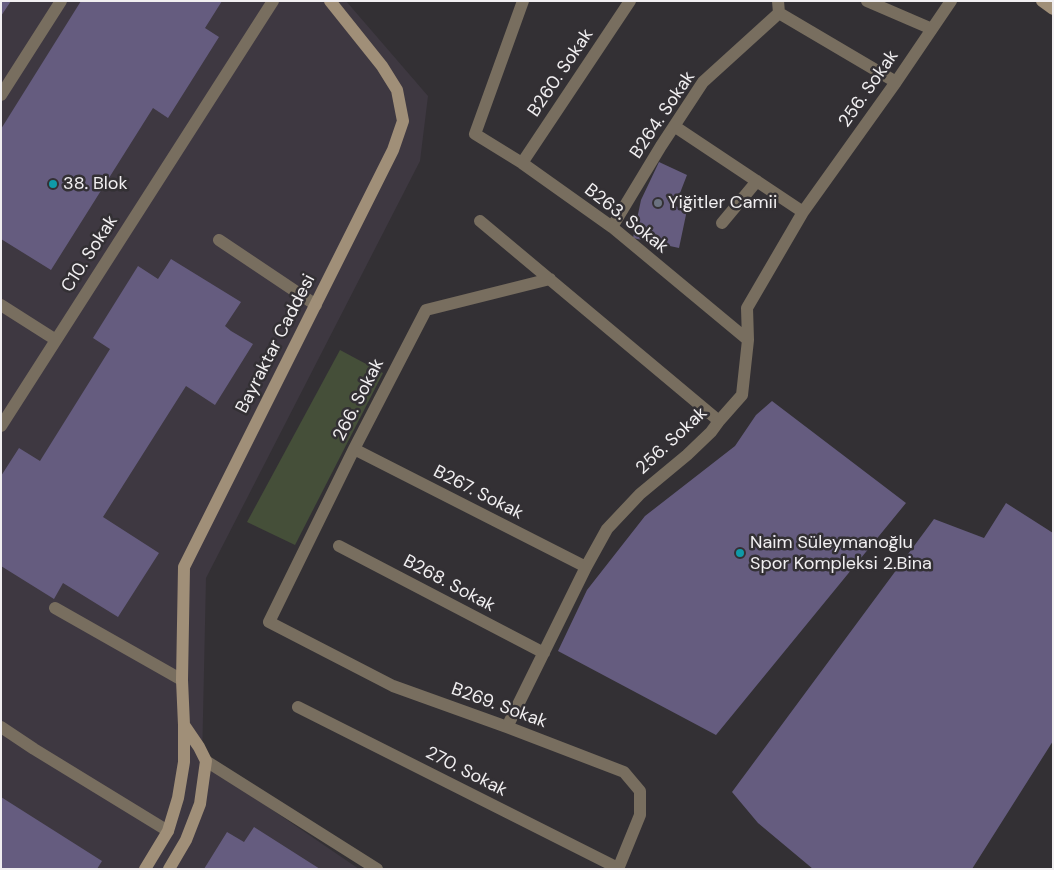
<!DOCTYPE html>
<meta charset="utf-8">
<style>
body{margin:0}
#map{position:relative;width:1054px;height:870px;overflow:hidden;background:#333034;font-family:"DM Sans",sans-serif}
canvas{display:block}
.frame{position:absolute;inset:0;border:2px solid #f1eff1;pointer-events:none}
</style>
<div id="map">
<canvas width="1054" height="870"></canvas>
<div class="frame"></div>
</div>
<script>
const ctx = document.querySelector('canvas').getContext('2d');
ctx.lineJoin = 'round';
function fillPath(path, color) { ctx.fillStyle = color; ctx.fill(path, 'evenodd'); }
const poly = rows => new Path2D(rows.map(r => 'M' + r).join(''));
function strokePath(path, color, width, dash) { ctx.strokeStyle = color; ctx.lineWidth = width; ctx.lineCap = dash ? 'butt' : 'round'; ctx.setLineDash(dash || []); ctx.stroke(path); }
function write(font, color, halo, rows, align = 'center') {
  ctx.font = font + ' "DM Sans",sans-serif'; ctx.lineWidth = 5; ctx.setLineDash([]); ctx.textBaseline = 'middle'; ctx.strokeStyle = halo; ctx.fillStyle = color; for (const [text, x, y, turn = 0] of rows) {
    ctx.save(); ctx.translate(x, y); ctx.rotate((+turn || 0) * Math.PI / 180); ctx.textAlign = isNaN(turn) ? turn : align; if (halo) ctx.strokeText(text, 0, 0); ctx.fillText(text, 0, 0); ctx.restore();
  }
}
fillPath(poly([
 [1,1,346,1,428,96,420,161,206,578,202,762,359,869,1,869]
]), '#3e3841');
fillPath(poly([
 [340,350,383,373,295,545,247,522]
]), '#454f39');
fillPath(poly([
 [1,1,11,1,1,16],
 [81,1,222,1,205,28,219,37,168,118,153,108,51,270,1,239,1,129],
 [659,162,687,175,675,206,687,210,679,248,633,238,641,200],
 [171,259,241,302,225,326,231,331,253,344,215,405,186,386,103,517,159,553,118,617,63,583,54,599,1,566,1,476,19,448,40,461,110,349,93,338,138,266,158,279],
 [772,401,906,503,716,735,558,651,587,590,645,516,735,446,756,415],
 [1006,503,1053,533,1053,741,972,869,813,869,758,823,732,792,934,519,984,538],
 [1,797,102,861,97,869,1,869],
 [254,827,320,869,204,869,227,832,244,842]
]), '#655c7f');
strokePath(poly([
 [219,240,316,305],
 [55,608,182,680],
 [1,727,34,749,168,831],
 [206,761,377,869]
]), '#786e5f', 12);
strokePath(poly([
 [523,1,475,134,522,163,612,227,748,340],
 [778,1,779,13,896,82],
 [867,1,932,29],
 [1,95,61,1],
 [674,126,803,212],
 [522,163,630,1],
 [480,221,719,421],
 [722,223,757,181],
 [612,227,661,146,703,82,779,13],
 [550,279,426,310,354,449,269,622,393,686,507,727,624,772,640,791,640,815,618,869],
 [1,305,56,340],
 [1,426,273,1],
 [354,449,586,567],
 [339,546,544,653],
 [298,707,618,868],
 [507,727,586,567,607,529,640,494,687,455,711,432,719,421,742,395,748,340,747,308,803,212,896,82,951,1]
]), '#786e5f', 12);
strokePath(poly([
 [1042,1,1053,9],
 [145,869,168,831,178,798,184,762,184,725,182,680,184,567,393,150,403,121,397,90,382,66,330,1],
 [169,869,186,840,200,804,206,761,199,747,184,725]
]), '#a08f78', 12);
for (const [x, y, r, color] of [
 [53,184,5,"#0f9aa8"],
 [658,203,5,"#6b7280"],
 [740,553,5,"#0f9aa8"]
]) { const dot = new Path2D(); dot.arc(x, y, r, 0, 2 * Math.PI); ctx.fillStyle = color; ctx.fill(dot); strokePath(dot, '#333034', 2); }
write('18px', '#f1eff1', '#333034', [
 ["B260. Sokak",561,73,-56],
 ["256. Sokak",869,89,-55],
 ["B264. Sokak",663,115,-56],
 ["B263. Sokak",626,219,38],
 ["C10. Sokak",90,254,-57],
 ["Bayraktar Caddesi",276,344,-63],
 ["266. Sokak",359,400,-63],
 ["256. Sokak",672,441,-43],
 ["B267. Sokak",478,493,27],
 ["B268. Sokak",449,584,28],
 ["B269. Sokak",499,706,20],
 ["270. Sokak",466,772,27]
]);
write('18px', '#f1eff1', '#333034', [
 ["38. Blok",63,184],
 ["Yiğitler Camii",668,203],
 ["Naim Süleymanoğlu",750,543],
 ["Spor Kompleksi 2.Bina",750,564]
], 'left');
</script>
